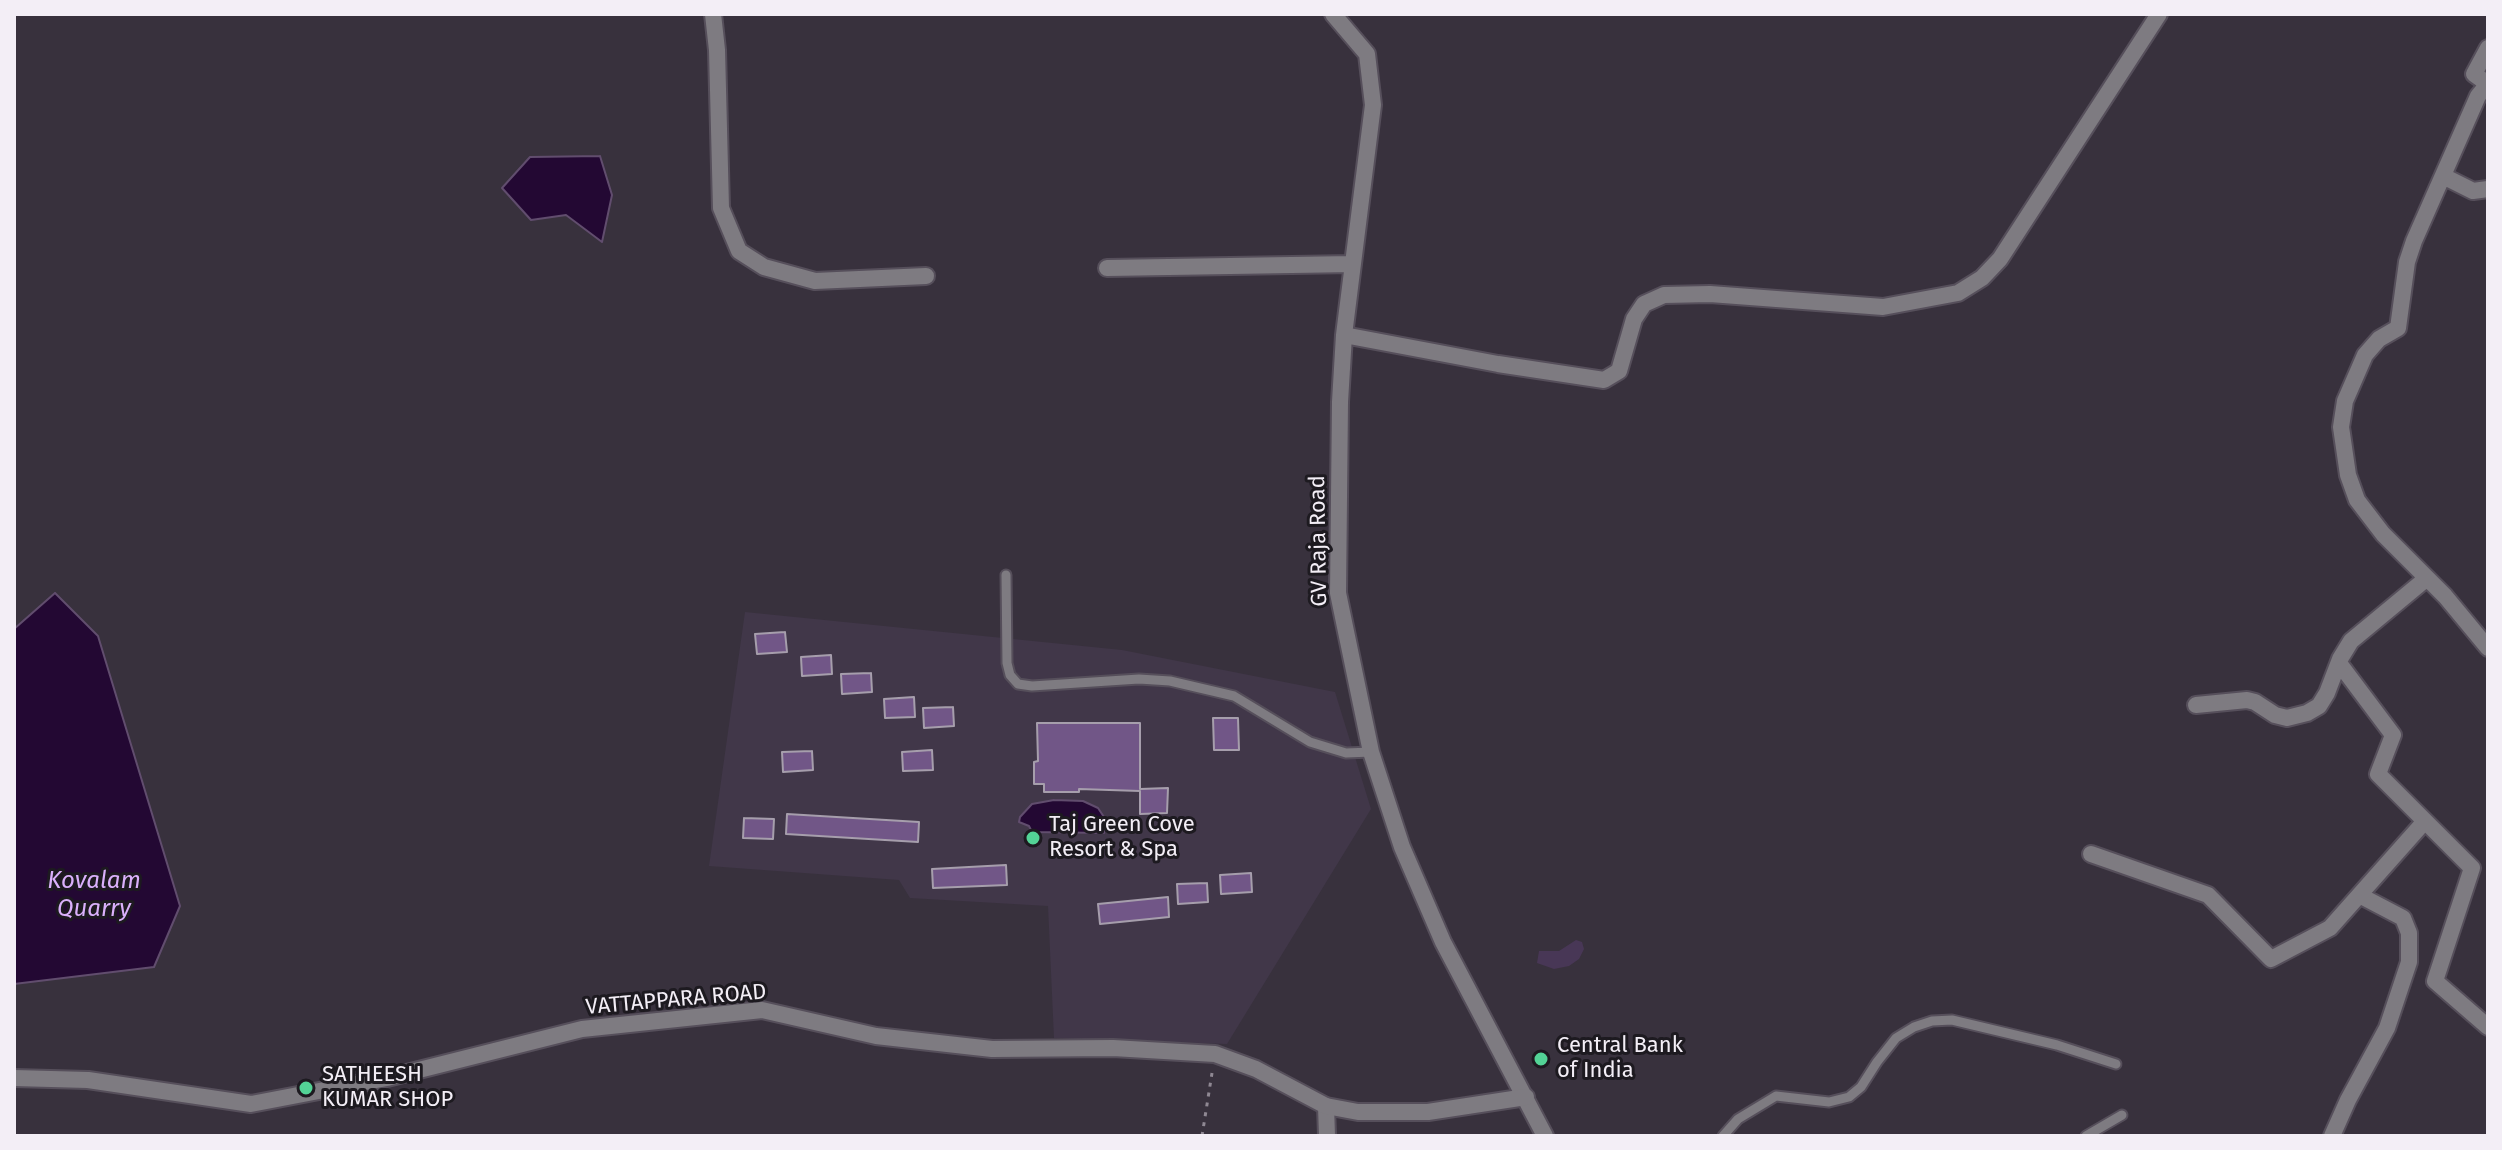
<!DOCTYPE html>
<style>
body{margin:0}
#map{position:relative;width:2502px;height:1150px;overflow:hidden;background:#38313d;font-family:"Fira Sans",sans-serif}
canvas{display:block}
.frame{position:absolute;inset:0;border:16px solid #f3eef6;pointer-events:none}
</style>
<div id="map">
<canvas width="2502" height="1150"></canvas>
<div class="frame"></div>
</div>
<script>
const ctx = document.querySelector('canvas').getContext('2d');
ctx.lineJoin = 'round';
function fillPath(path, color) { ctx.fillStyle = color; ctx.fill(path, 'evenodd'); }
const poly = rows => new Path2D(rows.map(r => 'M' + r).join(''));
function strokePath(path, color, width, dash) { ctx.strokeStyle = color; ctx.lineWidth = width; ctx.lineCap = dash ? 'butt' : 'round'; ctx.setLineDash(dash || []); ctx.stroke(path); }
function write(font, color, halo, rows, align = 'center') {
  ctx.font = font + ' "Fira Sans",sans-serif'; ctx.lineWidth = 6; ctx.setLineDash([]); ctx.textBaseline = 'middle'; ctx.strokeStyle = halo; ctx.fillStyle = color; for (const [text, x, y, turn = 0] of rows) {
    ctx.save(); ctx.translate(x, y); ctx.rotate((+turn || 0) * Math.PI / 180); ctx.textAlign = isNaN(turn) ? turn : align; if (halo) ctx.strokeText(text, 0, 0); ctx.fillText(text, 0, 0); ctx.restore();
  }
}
fillPath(poly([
 [745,612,1122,650,1335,692,1371,809,1227,1044,1054,1038,1048,906,910,898,899,880,709,866]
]), '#413749');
fillPath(poly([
 [1576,940,1582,942,1584,949,1579,959,1569,966,1554,969,1537,963,1539,951,1559,951]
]), '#483756');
const water = poly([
 [600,156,612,195,602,242,566,215,531,220,502,188,530,157,600,156],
 [55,593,98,636,180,906,154,967,14,984,14,629,55,593],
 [1054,800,1083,801,1098,808,1104,817,1104,833,1032,832,1029,826,1019,822,1020,817,1032,804,1054,800]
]);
fillPath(water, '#230833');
strokePath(water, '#614d6e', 2);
const building = poly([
 [785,632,787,652,757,654,755,634,785,632],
 [831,655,832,674,802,676,801,657,831,655],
 [871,673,872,692,842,694,841,674,871,673],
 [914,697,915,717,885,718,884,699,914,697],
 [953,707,954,726,924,728,923,708,953,707],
 [1213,718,1238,718,1239,750,1214,750,1213,718],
 [1037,723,1140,723,1140,789,1168,788,1167,813,1140,814,1140,791,1079,789,1079,792,1044,792,1044,784,1034,784,1034,762,1038,761,1037,723],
 [932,750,933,770,903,771,902,752,932,750],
 [812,751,813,770,783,772,782,752,812,751],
 [787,814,919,822,918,842,786,834,787,814],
 [744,818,774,819,773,839,743,838,744,818],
 [1006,865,1007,885,933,888,932,869,1006,865],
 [1251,873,1252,892,1221,894,1220,875,1251,873],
 [1207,883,1208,902,1178,904,1177,884,1207,883],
 [1168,897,1169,917,1100,924,1098,904,1168,897]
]);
fillPath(building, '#715687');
strokePath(building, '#a69eac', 2);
const service = poly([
 [1006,575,1007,663,1010,675,1018,684,1032,686,1139,679,1170,681,1234,696,1310,742,1346,753,1371,752],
 [1723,1136,1738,1119,1776,1096,1829,1102,1849,1097,1861,1087,1877,1062,1896,1038,1914,1027,1932,1021,1952,1020,2057,1045,2116,1064],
 [2086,1136,2122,1115]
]);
const minor = poly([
 [713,14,717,50,721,208,739,251,764,267,815,281,926,276],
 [1333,14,1367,54,1373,105,1344,335,1340,402,1338,593,1371,752,1402,847,1443,942,1545,1136],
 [2488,48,2474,74,2488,84],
 [2487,85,2478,96,2414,241,2407,262,2398,328,2379,339,2365,355,2345,401,2341,427,2348,475,2357,500,2383,534,2445,596,2488,648],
 [2443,176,2473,191,2488,189],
 [1107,268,1353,264],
 [1344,335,1498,364,1604,380,1619,371,1634,319,1644,304,1664,295,1710,294,1883,307,1958,293,1982,278,2000,259,2159,14],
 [2339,663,2393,735,2378,774,2472,868,2435,981,2488,1027],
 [2196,705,2247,700,2255,702,2275,715,2287,718,2307,713,2319,706,2327,693,2340,659,2351,641,2427,578],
 [2091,854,2208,895,2271,959,2330,928,2425,821],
 [1326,1106,1327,1136],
 [2332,1136,2348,1100,2387,1028,2409,962,2409,933,2403,918,2361,896]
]);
const tertiary = poly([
 [14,1078,88,1080,251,1104,387,1078,582,1029,762,1010,876,1036,992,1049,1113,1048,1215,1054,1256,1069,1326,1106,1358,1112,1428,1112,1526,1097]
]);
strokePath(service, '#564f5b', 13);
strokePath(minor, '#564f5b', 20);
strokePath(tertiary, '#564f5b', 20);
strokePath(poly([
 [1202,1136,1212,1073]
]), '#8f8893', 3, [4, 6]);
strokePath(service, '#7e7b81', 9);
strokePath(minor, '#7e7b81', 16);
strokePath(tertiary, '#7e7b81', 16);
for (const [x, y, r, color] of [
 [1033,838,8,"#53d396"],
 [1541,1059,8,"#53d396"],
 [306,1088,8,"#53d396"]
]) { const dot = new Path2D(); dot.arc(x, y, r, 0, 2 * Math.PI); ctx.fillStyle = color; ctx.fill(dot); strokePath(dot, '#1d1a20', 3); }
write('22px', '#f3eef6', '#1d1a20', [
 ["GV Raja Road",1319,541,-91],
 ["VATTAPPARA ROAD",676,1000,-5]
]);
write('22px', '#f3eef6', '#1d1a20', [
 ["Taj Green Cove",1049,825],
 ["Resort & Spa",1049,850],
 ["Central Bank",1557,1046],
 ["of India",1557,1071],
 ["SATHEESH",322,1075],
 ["KUMAR SHOP",322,1100]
], 'left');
write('italic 24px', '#dab0fb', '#1d1a20', [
 ["Kovalam",94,881],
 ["Quarry",94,909]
]);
</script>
